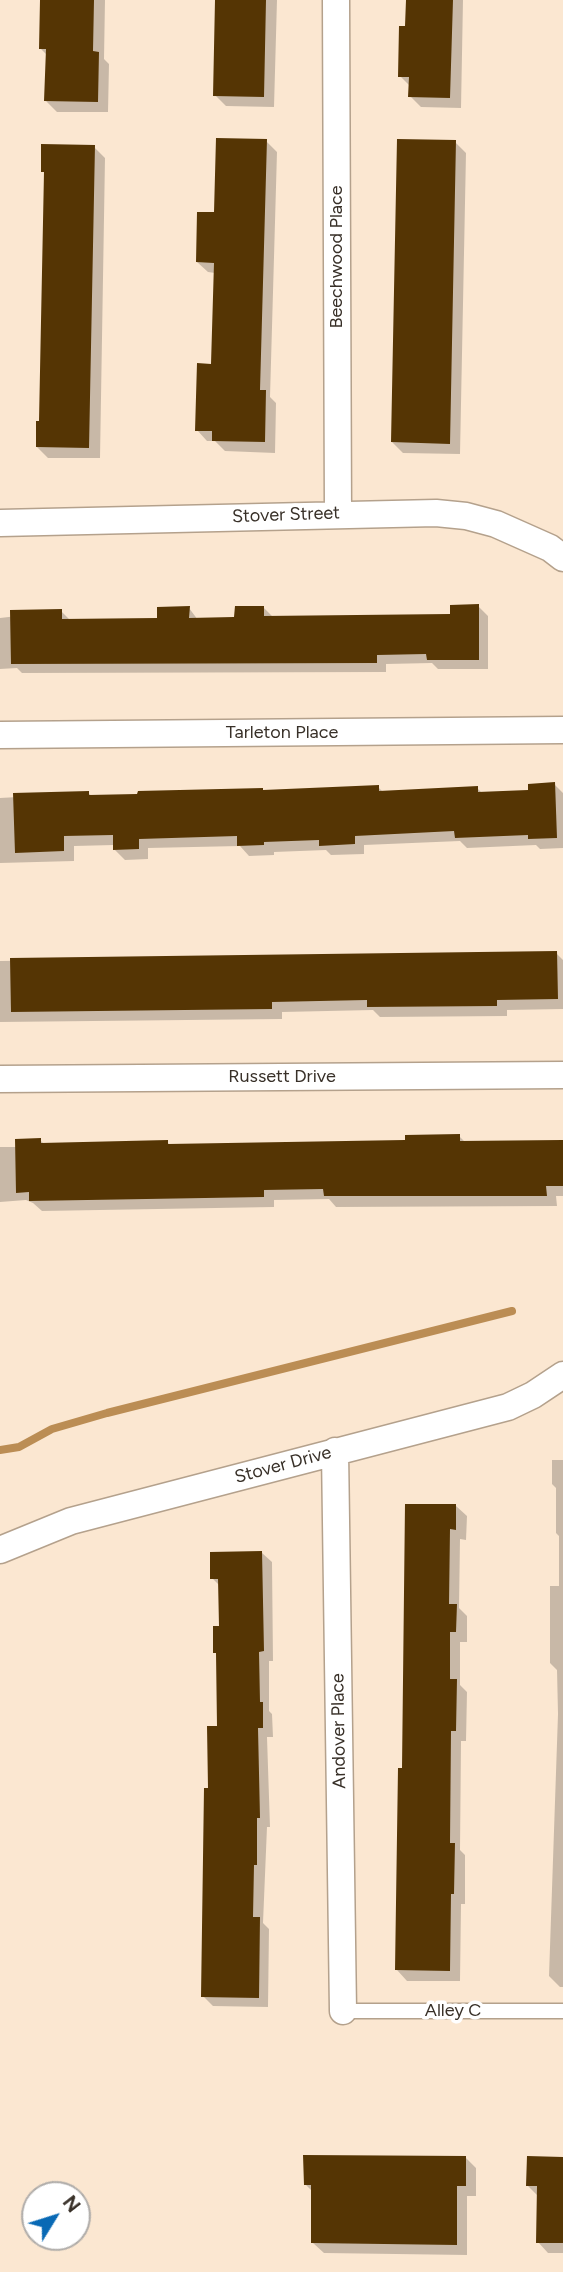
<!DOCTYPE html>
<style>
body{margin:0}
#map{position:relative;width:563px;height:2272px;overflow:hidden;background:#fbe7d1;font-family:Figtree,sans-serif}
canvas{display:block}
.north{position:absolute;left:21px;top:2181px;width:70px;height:70px;box-sizing:border-box;background:#fff;border:2px solid #afaca9;border-radius:50%;rotate:52deg;font-size:19px;font-weight:700;line-height:28px;text-align:center;color:#383028}
.north::after{content:'';display:block;margin:auto;width:24px;height:32px;background:#0869b5;clip-path:polygon(50% 0,100% 100%,50% 72%,0 100%)}
</style>
<div id="map">
<canvas width="563" height="2272"></canvas>
<div class="north">N</div>
</div>
<script>
const ctx = document.querySelector('canvas').getContext('2d');
ctx.lineJoin = 'round';
function fillPath(path, color) { ctx.fillStyle = color; ctx.fill(path, 'evenodd'); }
const poly = rows => new Path2D(rows.map(r => 'M' + r).join(''));
function strokePath(path, color, width, dash) { ctx.strokeStyle = color; ctx.lineWidth = width; ctx.lineCap = dash ? 'butt' : 'round'; ctx.setLineDash(dash || []); ctx.stroke(path); }
function write(font, color, halo, rows, align = 'center') {
  ctx.font = font + ' Figtree,sans-serif'; ctx.lineWidth = 7; ctx.setLineDash([]); ctx.textBaseline = 'middle'; ctx.strokeStyle = halo; ctx.fillStyle = color; for (const [text, x, y, turn = 0] of rows) {
    ctx.save(); ctx.translate(x, y); ctx.rotate((+turn || 0) * Math.PI / 180); ctx.textAlign = isNaN(turn) ? turn : align; if (halo) ctx.strokeText(text, 0, 0); ctx.fillText(text, 0, 0); ctx.restore();
  }
}
fillPath(poly([
 [49,0,105,0,104,59,109,64,108,112,57,112,46,101,47,55,41,49],
 [217,0,277,0,274,107,226,106,215,95],
 [407,0,463,0,461,108,421,107,410,96,410,86,400,76,407,28],
 [266,141,277,152,270,397,276,403,275,453,225,451,215,441,207,441,197,430,212,366,215,273,208,272,197,262,216,214],
 [455,142,466,153,460,454,403,453,392,442],
 [94,147,105,158,100,458,48,458,37,447,41,423,45,174,43,171],
 [478,606,488,616,488,669,438,669,432,663,386,664,386,672,22,673,17,668,0,669,0,618,61,611,71,621,159,620,189,608,198,620,236,619,263,607,273,617,452,616],
 [554,784,563,793,563,848,540,849,536,845,467,848,460,841,364,845,364,854,331,855,326,850,274,852,274,855,249,856,240,846,148,848,148,859,125,860,114,849,114,845,74,846,74,861,0,863,0,798,88,793,92,796,378,787,383,792,477,788,483,794,530,792],
 [556,953,563,960,563,1009,507,1010,507,1016,380,1017,373,1010,282,1012,282,1019,0,1022,0,961],
 [459,1136,466,1143,563,1142,563,1196,556,1196,557,1206,336,1207,329,1199,274,1200,274,1207,42,1211,33,1203,26,1200,0,1202,0,1147,17,1147,40,1140,45,1145,167,1142,171,1146,407,1141],
 [552,1460,563,1460,563,1987,560,1987,549,1976,558,1714,557,1670,550,1663,550,1586,559,1586,559,1536,556,1533,556,1488,552,1484],
 [407,1505,456,1506,467,1516,466,1540,460,1539,459,1608,467,1616,467,1642,460,1642,460,1685,467,1692,466,1741,461,1741,460,1850,465,1855,465,1904,461,1904,460,1981,407,1981,397,1970,404,1770],
 [262,1553,272,1562,273,1661,269,1661,269,1711,272,1714,273,1737,267,1737,270,1827,267,1827,263,1923,269,1929,268,2007,213,2006,203,1996,210,1790,219,1727,217,1655,215,1652,220,1628,220,1586,212,1578],
 [465,2157,476,2168,476,2196,467,2196,467,2255,324,2253,313,2243,313,2192,305,2184],
 [563,2159,563,2253,548,2253,538,2242,538,2196,528,2186]
]), '#0003');
strokePath(poly([
 [0,1450,19,1447,52,1429,107,1413,512,1311]
]), '#bb8d54', 8);
fillPath(poly([
 [40,0,94,0,93,51,99,52,98,102,44,101,46,49,39,49],
 [215,0,266,0,264,97,213,96],
 [406,0,453,0,450,98,408,97,409,77,398,77,399,26,405,26],
 [216,138,267,139,260,390,266,390,265,442,212,441,212,431,195,431,197,363,211,364,214,263,196,262,197,212,214,212],
 [397,139,456,140,450,444,391,442],
 [41,144,95,145,89,448,36,447,36,421,39,421,44,172,41,172],
 [479,604,479,660,427,660,426,654,377,655,377,663,11,664,10,610,62,609,62,619,157,618,157,607,190,606,189,618,234,617,235,606,264,606,264,616,450,614,450,605],
 [555,782,557,838,528,839,528,835,455,838,454,831,355,836,355,844,319,846,319,840,264,842,264,845,237,846,237,836,139,839,139,849,113,850,113,835,64,836,64,851,15,853,13,793,89,791,89,795,137,794,138,791,263,788,263,790,379,785,379,791,478,786,478,792,528,790,528,784],
 [557,951,558,999,497,1000,497,1006,367,1007,367,1000,272,1002,272,1009,11,1012,10,958],
 [460,1134,460,1141,563,1140,563,1186,546,1186,547,1196,324,1196,323,1189,264,1190,264,1197,29,1201,29,1192,16,1193,15,1139,41,1138,41,1143,168,1140,168,1144,405,1140,405,1135],
 [405,1504,456,1504,456,1530,450,1529,449,1604,457,1604,456,1632,450,1632,450,1679,457,1679,456,1731,451,1731,450,1843,455,1843,454,1894,451,1894,450,1971,395,1970,398,1768,402,1768],
 [262,1551,264,1651,259,1652,260,1702,263,1702,263,1728,258,1728,260,1818,257,1818,257,1865,254,1865,253,1917,260,1917,259,1998,201,1997,204,1788,208,1788,207,1726,217,1726,216,1653,213,1653,213,1626,219,1626,218,1579,210,1579,210,1552],
 [303,2155,466,2156,466,2186,457,2186,457,2245,311,2243,311,2185,304,2185],
 [527,2156,563,2157,563,2243,536,2243,537,2186,526,2186]
]), '#553504');
const service = poly([
 [343,2011,563,2011]
]);
const minor = poly([
 [336,0,338,514],
 [0,523,436,513,466,516,496,524,550,548,563,558],
 [0,735,563,730],
 [0,1079,563,1075],
 [335,1451,343,2011],
 [0,1550,71,1521,508,1407,533,1395,563,1375]
]);
strokePath(service, '#b4a18c', 17);
strokePath(minor, '#b4a18c', 29);
strokePath(service, '#fff', 14);
strokePath(minor, '#fff', 26);
write('18px', '#383028', '#fff', [
 ["Beechwood Place",337,257,-90],
 ["Stover Street",286,515,-2],
 ["Tarleton Place",282,733],
 ["Russett Drive",282,1077],
 ["Stover Drive",283,1465,-15],
 ["Andover Place",339,1731,-91],
 ["Alley C",453,2011]
]);
</script>
